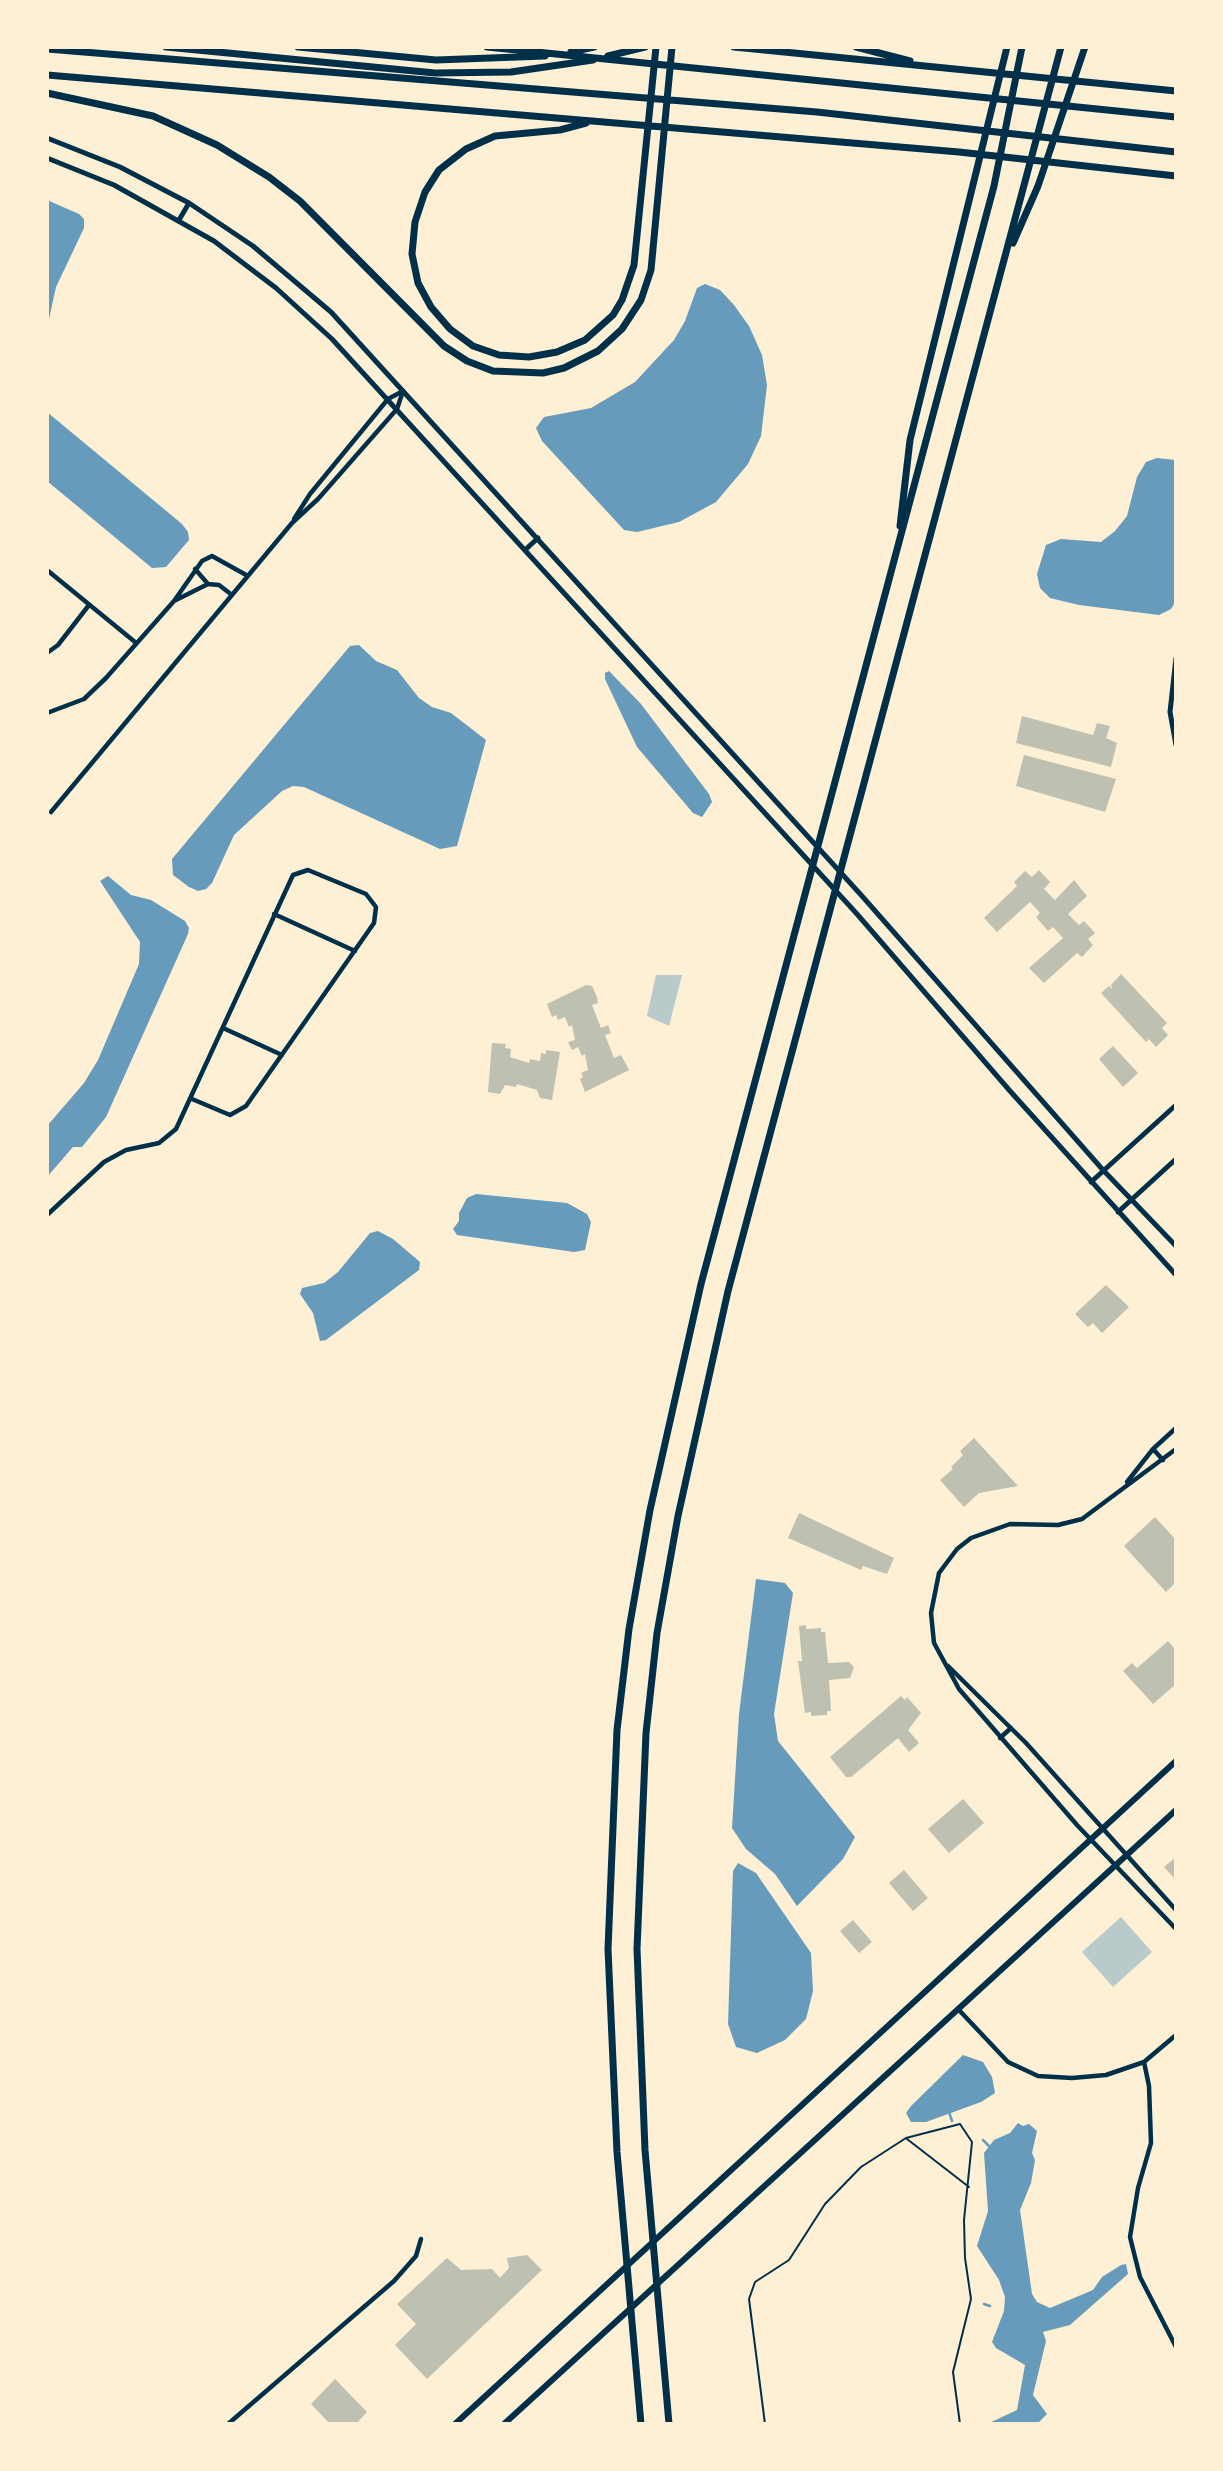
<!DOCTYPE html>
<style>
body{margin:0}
#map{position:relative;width:1223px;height:2471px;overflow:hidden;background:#fdf0d5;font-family:Inter,sans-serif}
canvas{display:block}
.frame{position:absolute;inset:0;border:49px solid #fdf0d5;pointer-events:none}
</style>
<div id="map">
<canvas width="1223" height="2471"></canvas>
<div class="frame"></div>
</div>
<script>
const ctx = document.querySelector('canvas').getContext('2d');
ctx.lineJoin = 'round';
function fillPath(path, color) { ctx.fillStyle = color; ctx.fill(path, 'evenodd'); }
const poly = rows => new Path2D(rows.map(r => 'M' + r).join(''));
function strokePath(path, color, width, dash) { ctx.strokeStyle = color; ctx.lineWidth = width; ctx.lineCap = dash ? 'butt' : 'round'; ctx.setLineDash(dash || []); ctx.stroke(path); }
fillPath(poly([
 [656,975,682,975,669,1026,647,1016],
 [1121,1917,1152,1952,1113,1987,1082,1952]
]), '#b9caca');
fillPath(poly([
 [47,200,79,214,84,219,84,228,56,287,47,328],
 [705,284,720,290,734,305,749,326,762,355,767,385,761,436,748,464,716,502,679,522,637,532,624,530,542,441,536,428,544,417,591,408,635,382,674,340,685,321,697,288],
 [47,412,182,524,188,532,189,540,166,567,152,568,47,481],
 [1157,458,1176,460,1176,601,1171,609,1159,615,1079,605,1050,598,1040,588,1037,574,1046,545,1061,539,1101,542,1115,531,1127,516,1137,477,1146,462],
 [359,645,376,661,397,670,419,698,432,707,451,713,486,740,457,846,440,849,304,787,293,786,282,791,234,835,212,883,206,889,198,891,189,887,173,875,172,859,350,646],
 [609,671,641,704,709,794,712,802,702,817,693,813,637,747,605,679,605,673],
 [108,876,131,895,151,900,185,921,189,928,188,934,106,1117,82,1147,73,1147,47,1177,47,1126,84,1083,98,1060,139,964,140,942,100,881],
 [476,1194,567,1203,587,1214,591,1222,585,1250,574,1252,457,1235,453,1229,459,1221,459,1213,467,1198],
 [378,1231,393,1239,420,1262,419,1270,326,1340,320,1341,313,1313,300,1294,302,1288,324,1283,338,1272,370,1233],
 [756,1579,785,1583,793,1593,774,1714,778,1741,855,1837,843,1859,797,1906,775,1874,746,1849,732,1828,739,1714],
 [738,1863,756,1873,811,1953,813,1991,806,2019,785,2040,757,2053,736,2047,728,2024,733,1871],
 [963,2055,983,2062,992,2077,995,2093,981,2102,926,2122,911,2122,906,2113,911,2106],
 [1018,2123,1023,2126,1029,2124,1037,2131,1032,2153,1035,2160,1031,2183,1020,2210,1032,2294,1037,2302,1050,2308,1093,2290,1102,2277,1121,2265,1126,2264,1128,2274,1070,2325,1043,2332,1046,2341,1033,2395,1047,2414,1037,2424,987,2424,1017,2410,1025,2365,996,2348,992,2342,1004,2311,1005,2297,999,2280,977,2246,988,2211,984,2153,994,2140,1010,2133]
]), '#669bbc');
strokePath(poly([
 [949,2112,952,2121],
 [983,2140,989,2146],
 [984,2304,990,2306]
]), '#669bbc', 2.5);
fillPath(poly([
 [1022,716,1093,735,1097,723,1110,726,1106,738,1117,743,1111,767,1016,743],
 [1024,755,1116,779,1105,812,1016,786],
 [1039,870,1050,882,1044,889,1055,900,1074,880,1087,896,1068,914,1079,925,1084,921,1095,933,1088,939,1093,945,1082,957,1077,953,1044,983,1029,968,1063,938,1053,927,1048,931,1036,917,1040,913,1030,902,997,932,984,918,1017,886,1014,882,1025,871,1032,877],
 [1121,974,1167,1023,1162,1028,1168,1035,1156,1047,1149,1039,1146,1042,1101,993,1109,986,1112,989,1111,985],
 [586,985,592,986,597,997,598,1003,592,1005,601,1028,608,1025,611,1033,605,1035,614,1058,621,1055,629,1070,585,1092,580,1079,583,1077,581,1073,588,1070,585,1054,582,1056,578,1047,572,1050,568,1042,575,1040,572,1025,569,1027,565,1017,558,1020,556,1015,552,1017,547,1004],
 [492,1043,506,1044,505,1048,511,1049,510,1057,529,1063,530,1059,540,1061,541,1053,546,1054,546,1050,560,1052,552,1100,540,1098,537,1090,517,1084,516,1087,505,1085,500,1094,488,1092],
 [1113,1046,1138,1073,1123,1087,1099,1059],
 [1106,1285,1129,1307,1102,1333,1093,1323,1088,1327,1075,1314],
 [974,1438,1018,1486,979,1493,964,1507,940,1480,953,1469,951,1467,963,1455,960,1451],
 [799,1513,894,1558,887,1574,863,1566,861,1570,788,1538],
 [1155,1517,1176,1540,1176,1582,1166,1592,1124,1546],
 [806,1625,806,1629,821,1628,821,1632,825,1632,828,1663,849,1662,854,1667,850,1678,829,1680,831,1711,827,1711,827,1715,811,1716,811,1712,805,1713,798,1661,802,1661,799,1626],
 [1168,1641,1176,1650,1176,1684,1153,1704,1123,1671,1132,1663,1137,1668],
 [901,1696,905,1700,907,1697,921,1713,908,1730,919,1743,909,1752,898,1738,851,1777,846,1777,830,1757],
 [963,1799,984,1823,949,1853,928,1829],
 [1176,1857,1176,1880,1164,1867],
 [904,1870,928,1898,913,1911,889,1883],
 [853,1920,872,1942,859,1953,840,1931],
 [527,2255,542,2270,427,2379,395,2345,416,2324,397,2304,447,2258,461,2270,492,2269,500,2278,509,2268,507,2258],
 [335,2379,367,2412,356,2424,330,2424,311,2404]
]), '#bec0b2');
strokePath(poly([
 [907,2139,969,2187],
 [765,2424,749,2299,755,2282,789,2260,825,2204,861,2167,906,2138,960,2124,972,2142,964,2220,965,2258,971,2299,953,2372,960,2424]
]), '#003049', 2);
strokePath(poly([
 [294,519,310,494,388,399,403,391],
 [195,569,208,584],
 [47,570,135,642],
 [174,601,208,584,219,585,232,595],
 [47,653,58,645,89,605],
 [47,713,84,699,106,678,174,601,202,561,212,556,248,576],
 [51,812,292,523,318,499,397,409,403,391],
 [274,914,355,951],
 [223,1028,282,1055],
 [47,1215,104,1162,126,1150,159,1143,176,1129,293,875,308,870,366,894,376,907,374,923,246,1106,230,1115,192,1099],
 [1153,1449,1163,1460],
 [1176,1449,1082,1519,1058,1525,1010,1524,971,1538,957,1549,939,1573,931,1613,934,1643,959,1689,1077,1825,1176,1929],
 [1127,1482,1153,1449,1176,1428],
 [948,1666,1026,1743,1176,1910],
 [1000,1738,1011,1728],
 [958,2009,1008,2062,1038,2076,1072,2078,1106,2075,1144,2062,1176,2035],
 [1144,2062,1149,2086,1151,2143,1138,2188,1130,2237,1140,2277,1176,2347],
 [228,2424,394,2281,416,2256,421,2239]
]), '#003049', 4.5);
strokePath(poly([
 [47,138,120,167,189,203,253,246,331,312,862,896,1103,1170,1176,1246],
 [47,158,114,185,214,241,276,288,332,339,857,914,1010,1091,1176,1275],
 [179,220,189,203],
 [525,550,538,538],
 [1176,658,1170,712,1176,745],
 [1091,1182,1176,1105],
 [1118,1212,1176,1159]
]), '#003049', 5);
strokePath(poly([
 [455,2424,1176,1761],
 [504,2424,1176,1810]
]), '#003049', 6);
strokePath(poly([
 [166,47,435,73,511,72,593,60],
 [298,47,436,60,545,56],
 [487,47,1176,117],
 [734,47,1176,91],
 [856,47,910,61],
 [47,49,817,112,1176,152],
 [571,52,594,47],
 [608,56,645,47],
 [47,75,959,152,1176,176],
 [47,93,153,116,217,145,269,177,300,201,444,346,467,361,493,371,543,373,564,368,598,351,622,329,641,300,651,270,672,47],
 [586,123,560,130,495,136,466,149,439,170,425,192,415,222,412,254,418,283,431,307,450,329,473,346,499,355,529,357,557,352,585,340,613,315,622,300,634,265,656,47],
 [1013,243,1038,186,1085,47],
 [900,526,910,440,1007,47],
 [641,2424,617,2152,608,1949,617,1730,629,1629,650,1510,701,1284,994,186,1022,47],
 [669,2424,645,2150,637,1949,646,1733,657,1633,678,1516,728,1291,1061,47]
]), '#003049', 7);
</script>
